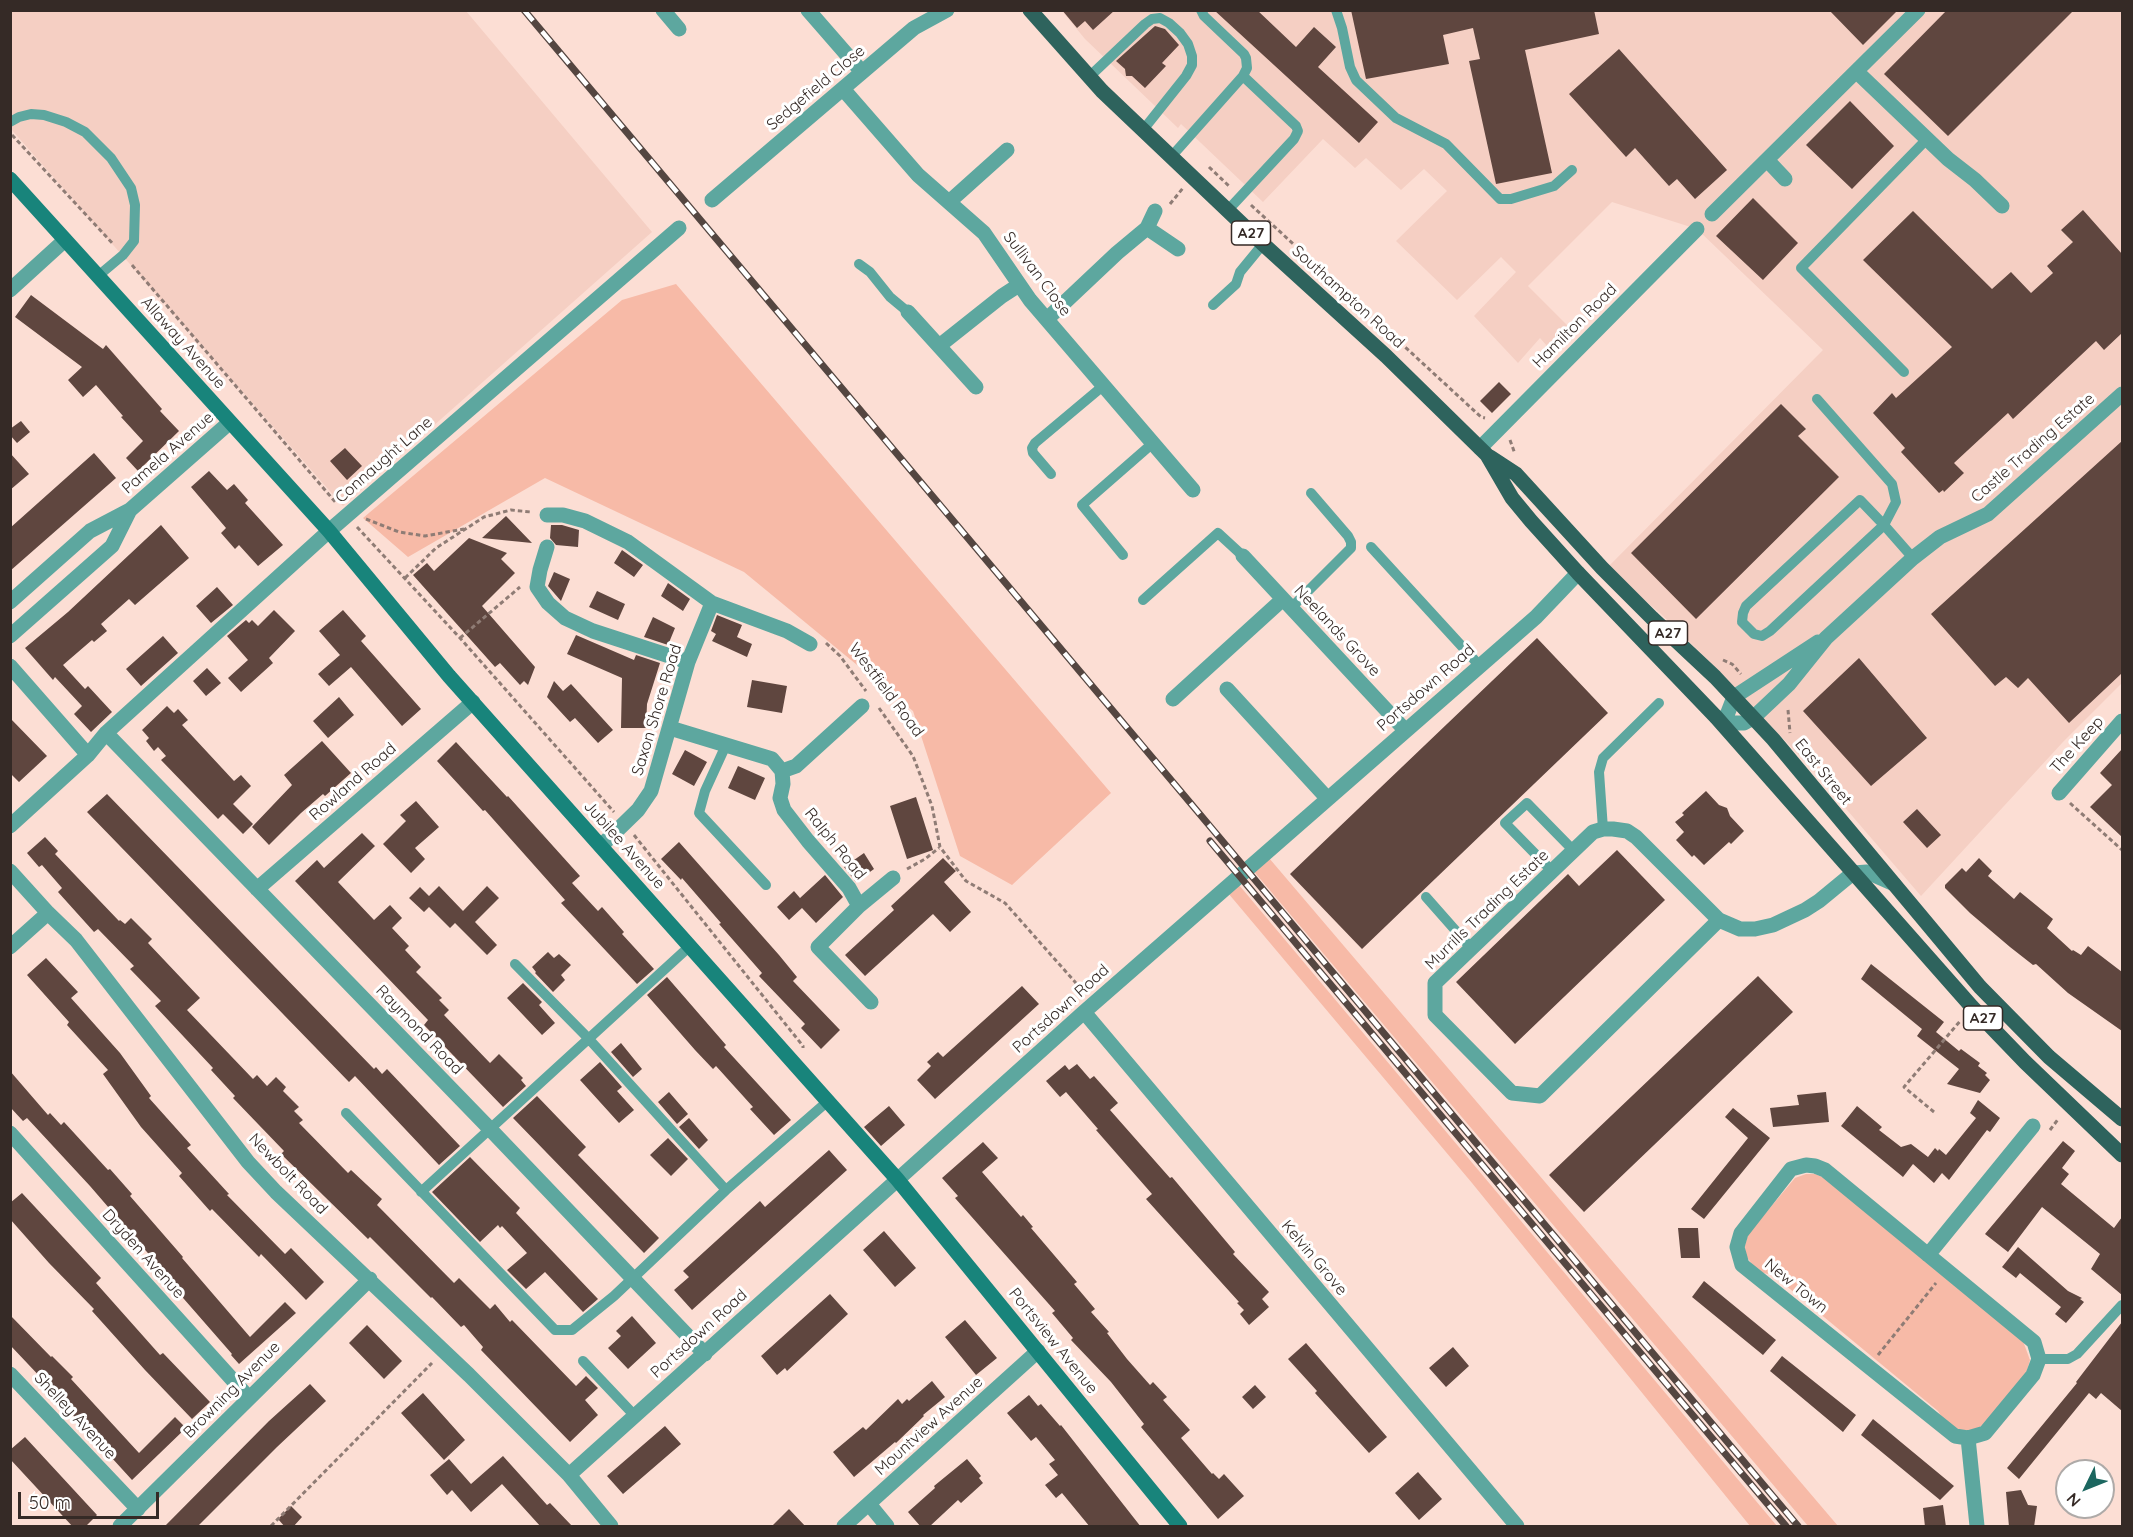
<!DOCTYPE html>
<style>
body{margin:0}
#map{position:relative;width:2133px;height:1537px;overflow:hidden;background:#fcded4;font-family:Quicksand,sans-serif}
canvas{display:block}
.frame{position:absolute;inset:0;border:12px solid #352a26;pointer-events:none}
.north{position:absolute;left:2055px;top:1459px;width:60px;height:60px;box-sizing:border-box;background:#fff;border:2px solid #aeaaa8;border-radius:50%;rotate:227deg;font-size:16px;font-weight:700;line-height:24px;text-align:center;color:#352a26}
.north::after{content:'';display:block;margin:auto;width:21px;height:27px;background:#1c6760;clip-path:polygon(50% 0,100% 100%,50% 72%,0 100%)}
.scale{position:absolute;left:18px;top:1492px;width:141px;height:27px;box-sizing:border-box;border:3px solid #352a26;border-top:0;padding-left:8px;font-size:18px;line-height:21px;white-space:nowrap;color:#352a26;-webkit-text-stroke:4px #fff;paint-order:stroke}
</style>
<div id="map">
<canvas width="2133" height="1537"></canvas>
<div class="frame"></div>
<div class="north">N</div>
<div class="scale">50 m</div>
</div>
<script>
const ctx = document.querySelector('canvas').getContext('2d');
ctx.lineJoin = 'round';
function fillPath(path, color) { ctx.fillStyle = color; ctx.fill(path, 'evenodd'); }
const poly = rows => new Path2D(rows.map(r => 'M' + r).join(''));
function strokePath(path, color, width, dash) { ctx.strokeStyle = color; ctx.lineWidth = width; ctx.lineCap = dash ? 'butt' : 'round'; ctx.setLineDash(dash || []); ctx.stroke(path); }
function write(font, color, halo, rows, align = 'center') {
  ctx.font = font + ' Quicksand,sans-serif'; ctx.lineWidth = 6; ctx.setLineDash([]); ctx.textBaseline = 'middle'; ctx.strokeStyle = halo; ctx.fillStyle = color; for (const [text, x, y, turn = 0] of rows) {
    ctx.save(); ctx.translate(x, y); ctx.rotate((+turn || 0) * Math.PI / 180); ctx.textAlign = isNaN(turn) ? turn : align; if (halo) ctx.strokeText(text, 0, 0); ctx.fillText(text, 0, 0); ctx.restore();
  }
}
fillPath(poly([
 [10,11,466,11,652,232,343,506,11,129],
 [1062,11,2122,11,2122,683,2063,742,1921,896,1811,768,1720,672,1661,614,1607,568,1823,350,1697,229,1612,202,1528,286,1573,331,1553,353,1540,338,1518,363,1474,316,1516,272,1501,257,1457,300,1396,241,1447,191,1424,169,1401,190,1366,158,1355,168,1323,139,1263,202,1181,124,1178,128,1085,39]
]), '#f5cfc3');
fillPath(poly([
 [676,284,1111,793,1012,885,960,856,913,711,744,572,545,478,408,557,363,518,622,300],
 [1269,858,1838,1526,1808,1526,1251,868],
 [1239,885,1777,1526,1750,1526,1472,1183,1228,893],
 [1806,1174,1815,1174,1827,1179,2023,1341,2030,1360,2026,1374,1984,1424,1977,1429,1959,1432,1943,1419,1938,1411,1773,1275,1763,1273,1755,1268,1746,1256,1745,1246,1748,1234,1795,1178]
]), '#f7baa7');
fillPath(poly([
 [1062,10,1115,10,1093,30,1085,21,1077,28],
 [1214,10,1257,10,1296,47,1314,27,1336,47,1318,67,1378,122,1359,143],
 [1351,10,1594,10,1599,34,1525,50,1552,173,1496,184,1469,61,1480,59,1473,28,1443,35,1449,64,1366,79],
 [1829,10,1898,10,1863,45],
 [1947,10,2074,10,1948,136,1884,74],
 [1155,26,1165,29,1179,45,1162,63,1166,66,1145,88,1132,76,1126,76,1125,69,1116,61],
 [1619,49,1727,170,1695,199,1677,179,1669,186,1635,148,1626,157,1569,94],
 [1850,101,1894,146,1852,189,1806,145],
 [1753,198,1798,243,1763,280,1716,236],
 [2083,210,2122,254,2122,333,2104,350,2096,341,2013,419,2008,413,1954,463,1964,473,1944,492,1943,490,1939,493,1901,452,1905,448,1873,413,1892,393,1896,398,1952,347,1863,260,1913,211,1992,289,2011,272,2031,293,2053,273,2047,266,2073,242,2061,230],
 [31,295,103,349,106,345,162,409,160,411,179,431,138,471,126,458,143,441,121,417,123,416,96,385,83,397,68,380,82,367,15,317],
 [1499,382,1511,394,1492,413,1480,401],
 [1781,404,1806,429,1798,436,1839,477,1696,619,1631,553],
 [21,421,30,432,17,443,10,435,10,429],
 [2122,441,2122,673,2069,723,2028,678,2018,688,2006,677,1995,686,1931,614],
 [345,448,362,466,347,480,330,461],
 [10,453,29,474,10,490],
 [94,453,116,478,10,571,10,528],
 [209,471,227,490,234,484,248,500,245,503,283,545,258,566,239,545,235,549,221,533,226,528,191,487],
 [506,516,532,543,482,538],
 [161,525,189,558,135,605,129,599,101,624,107,631,94,642,92,640,63,665,85,689,88,686,112,712,91,732,74,714,82,706,55,677,53,680,25,648,68,612],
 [551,525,562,525,579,530,578,547,556,545,550,538],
 [469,538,507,553,501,559,515,573,482,606,535,667,528,685,524,681,520,685,500,663,495,667,413,575,427,563,434,571],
 [622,550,643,565,634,577,614,563],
 [554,572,570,579,561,601,548,586],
 [668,583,690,599,683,611,661,596],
 [217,587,233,605,211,623,196,606],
 [597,591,625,604,618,620,589,607],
 [274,610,295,631,269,658,273,663,241,692,228,678,248,660,227,636,246,620,249,623,252,620,258,626],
 [343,610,366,636,361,641,421,709,402,726,351,667,329,686,318,674,340,655,319,631],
 [717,615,742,625,737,637,752,644,747,657,712,641,716,634,711,631],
 [653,617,675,628,668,645,644,637],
 [576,635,634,660,636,655,660,663,647,704,646,728,621,728,622,678,567,654],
 [163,636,178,653,141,686,126,669],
 [1537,638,1608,713,1362,949,1290,874],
 [1859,658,1927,738,1871,786,1803,711],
 [207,668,221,683,206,696,193,681],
 [752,680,787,686,782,713,747,707],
 [554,681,563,691,571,684,613,730,598,743,575,718,570,722,547,697],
 [339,697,354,715,328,738,313,721],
 [167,706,174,713,178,709,188,720,182,725,234,781,241,775,251,786,233,804,253,824,243,834,223,814,218,819,161,760,166,756,158,747,154,751,146,741,149,738,142,730],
 [10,718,47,756,19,782,10,773],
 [322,741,351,773,325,796,323,794,301,813,269,845,252,827,292,785,284,775],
 [456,742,507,797,508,796,580,876,572,883,598,911,602,907,624,932,622,934,654,969,637,984,561,903,565,900,485,810,483,811,437,761],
 [2122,749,2122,837,2090,807,2112,785,2100,773],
 [685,750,707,762,694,786,672,774],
 [738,766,765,778,755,800,728,788],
 [1706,791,1719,805,1727,808,1730,816,1744,831,1731,844,1729,842,1704,865,1694,855,1692,857,1676,840,1684,832,1675,822,1684,815,1682,813],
 [107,794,374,1069,376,1067,382,1074,387,1069,460,1146,439,1165,355,1076,349,1082,87,812],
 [916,797,933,850,907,859,890,806],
 [416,801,439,827,415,848,425,859,411,873,383,844,406,821,400,815],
 [1917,809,1941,835,1927,848,1903,822],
 [362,833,375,846,338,882,374,920,390,905,402,918,392,928,409,946,405,950,421,967,416,972,442,998,439,1000,449,1010,444,1015,490,1063,499,1054,523,1078,521,1080,526,1086,503,1107,424,1025,428,1020,295,881,317,860,324,868],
 [45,837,58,851,55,854,119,921,120,920,125,924,131,918,152,939,148,943,200,998,187,1010,253,1079,257,1075,267,1086,276,1077,286,1087,283,1091,299,1107,294,1111,303,1120,299,1123,348,1173,351,1170,382,1199,377,1205,454,1283,459,1278,490,1309,495,1304,510,1322,512,1320,576,1386,586,1376,598,1388,585,1400,598,1415,570,1442,481,1350,483,1347,464,1325,461,1327,432,1297,431,1298,370,1237,368,1239,281,1154,284,1151,233,1098,235,1096,211,1070,213,1068,155,1006,161,1001,130,969,134,966,98,929,94,932,58,892,62,888,42,865,39,867,27,853],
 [679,842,779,955,797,977,793,981,840,1030,821,1049,801,1028,805,1024,759,976,762,973,719,924,721,923,682,878,681,880,661,859],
 [1617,850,1665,900,1515,1044,1456,982,1568,874,1579,886],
 [864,853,874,869,856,882,844,867],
 [943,858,956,871,944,882,971,912,950,932,933,914,865,976,845,955,894,910,891,906],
 [1979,858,1992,871,1988,876,2014,899,2020,892,2053,919,2047,928,2072,951,2073,950,2081,955,2088,946,2122,972,2122,1031,2068,993,2036,964,2033,965,2010,947,1970,913,1945,888,1945,885,1962,868,1966,872],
 [825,875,843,897,816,923,802,908,789,920,777,907,794,891,800,898],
 [439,886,463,911,487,886,499,898,475,922,497,945,487,955,455,923,450,928,429,907,424,912,409,898,420,887,429,896],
 [548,952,554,958,559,954,571,965,561,975,565,980,553,992,535,973,536,972,532,967],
 [46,958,78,992,71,998,120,1053,151,1096,149,1098,191,1145,187,1148,229,1194,227,1195,285,1254,291,1248,324,1282,306,1300,261,1254,259,1257,212,1209,210,1211,179,1176,182,1173,141,1127,103,1074,108,1070,67,1025,69,1022,27,975],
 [1871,964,1944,1022,1936,1032,1959,1051,1961,1049,1980,1063,1978,1066,1987,1073,1985,1075,1990,1080,1980,1093,1947,1084,1959,1069,1917,1036,1922,1029,1861,979],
 [1758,976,1793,1012,1584,1212,1549,1175],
 [667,977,726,1045,724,1047,791,1120,774,1135,750,1109,753,1107,716,1066,713,1069,695,1050,647,995],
 [523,983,542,1002,539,1005,555,1023,542,1035,507,998],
 [1022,986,1039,1004,935,1099,917,1080,931,1066,927,1062,938,1052,943,1057],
 [621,1043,642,1069,633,1077,611,1052],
 [600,1062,622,1087,617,1091,634,1110,619,1123,580,1080],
 [1077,1064,1090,1079,1094,1076,1118,1103,1110,1110,1170,1178,1172,1177,1235,1252,1233,1254,1269,1292,1262,1299,1269,1307,1249,1325,1240,1314,1244,1310,1237,1303,1239,1302,1146,1199,1152,1194,1096,1130,1098,1129,1066,1092,1060,1097,1046,1081,1065,1065,1069,1070],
 [10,1071,48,1115,50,1113,61,1125,64,1122,108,1170,110,1169,132,1194,130,1196,183,1257,182,1258,250,1337,285,1302,296,1313,239,1364,231,1355,232,1354,170,1283,172,1281,90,1186,27,1118,23,1121,10,1107],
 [669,1092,688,1114,677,1124,658,1102],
 [1826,1092,1829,1122,1773,1127,1770,1108,1799,1105,1797,1095],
 [537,1096,586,1147,578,1155,659,1238,644,1253,513,1118],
 [1978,1100,2000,1118,1990,1132,1987,1130,1949,1180,1942,1173,1934,1183,1913,1164,1903,1177,1841,1126,1857,1106,1882,1127,1879,1130,1901,1147,1911,1144,1928,1157,1935,1148,1938,1151,1939,1149,1946,1155,1976,1118,1970,1113],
 [889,1106,905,1125,881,1146,864,1127],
 [1733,1108,1770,1138,1704,1219,1691,1209,1748,1138,1725,1117],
 [689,1118,708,1140,699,1149,679,1127],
 [668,1138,688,1159,671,1176,650,1155],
 [2063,1141,2075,1151,2062,1168,2069,1174,2061,1184,2114,1228,2122,1217,2122,1295,2091,1269,2100,1254,2042,1207,2008,1252,1985,1234],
 [983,1142,998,1158,982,1172,1021,1217,1023,1215,1033,1227,1031,1228,1077,1282,1074,1284,1095,1309,1091,1312,1109,1332,1107,1333,1127,1359,1150,1385,1153,1382,1167,1397,1163,1400,1190,1430,1181,1438,1212,1474,1213,1473,1219,1479,1224,1474,1244,1496,1218,1519,1141,1427,1144,1424,1111,1382,1071,1340,1073,1338,1052,1313,1055,1311,955,1198,958,1196,942,1178],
 [829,1150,847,1170,692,1310,674,1290,689,1277,683,1271,760,1201,765,1207],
 [470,1157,520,1208,516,1213,598,1299,583,1312,545,1272,526,1289,507,1270,527,1253,502,1226,500,1228,498,1225,480,1242,432,1192],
 [22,1193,101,1278,96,1283,160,1355,163,1353,210,1402,192,1419,145,1370,92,1311,94,1309,49,1263,10,1219,10,1203],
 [1678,1228,1698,1228,1700,1258,1681,1258],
 [884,1231,916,1268,895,1287,863,1250],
 [2018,1247,2068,1291,2082,1298,2080,1299,2084,1302,2066,1323,2055,1314,2061,1307,2020,1273,2016,1278,2002,1267],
 [1704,1281,1776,1340,1763,1355,1692,1297],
 [830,1294,848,1314,787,1371,785,1368,777,1375,761,1356],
 [10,1315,51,1357,52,1356,73,1377,71,1379,139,1453,175,1417,186,1428,132,1480,60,1401,62,1400,10,1345],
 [632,1316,656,1343,628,1369,608,1348,621,1336,616,1331],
 [965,1320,997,1358,976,1375,945,1337],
 [2122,1322,2122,1411,2101,1393,2096,1399,2089,1393,2019,1479,2007,1468,2077,1383,2076,1382],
 [367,1325,402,1361,384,1379,349,1343],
 [1306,1343,1387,1437,1369,1453,1315,1393,1317,1391,1288,1359],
 [1453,1347,1469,1366,1446,1387,1429,1368],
 [1782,1356,1856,1415,1843,1432,1770,1371],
 [932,1381,945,1397,923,1415,924,1416,896,1443,895,1442,854,1477,833,1452,863,1427,866,1430,898,1399,902,1404,907,1399,909,1401],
 [310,1384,326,1401,277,1447,197,1527,164,1527,269,1421],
 [1255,1385,1266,1397,1253,1409,1242,1397],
 [423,1393,465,1440,444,1460,401,1413],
 [1029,1395,1038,1406,1041,1404,1060,1426,1061,1425,1141,1527,1090,1527,1062,1493,1056,1498,1045,1485,1058,1475,1049,1464,1055,1460,1036,1437,1031,1441,1007,1413],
 [1873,1419,1954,1486,1940,1500,1861,1435],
 [665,1426,681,1444,623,1494,607,1476],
 [25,1437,97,1515,85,1527,73,1527,10,1459,10,1450],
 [503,1456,547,1505,550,1503,573,1527,541,1527,502,1484,471,1512,452,1490,447,1495,430,1475,449,1459,471,1484],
 [967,1459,981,1476,979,1478,983,1483,961,1503,958,1500,929,1527,921,1527,908,1512,935,1488,934,1486],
 [1418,1472,1442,1499,1419,1520,1395,1493],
 [2021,1490,2028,1505,2037,1506,2034,1527,2009,1527,2006,1492],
 [1943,1505,1946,1527,1925,1527,1923,1508],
 [291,1506,302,1517,293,1527,285,1527,278,1519],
 [789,1509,806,1527,771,1527]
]), '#5f463f');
strokePath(poly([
 [12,135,114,245],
 [1209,167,1230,187],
 [1170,204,1183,188],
 [1251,205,1481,417,1485,418],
 [132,265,337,504],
 [1510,440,1515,454],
 [366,519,399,532,425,536,464,529],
 [357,527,460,638,614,812],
 [405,578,436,548,484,517,511,510,531,512],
 [460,638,520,587],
 [826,643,840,656,866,691],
 [1723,660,1732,664,1741,674],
 [879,708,913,756,932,806,940,847,966,881,1005,903,1083,991],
 [1788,710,1790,733],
 [2070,803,2122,850],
 [634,835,803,1046,803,1048],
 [907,869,925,859,939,848],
 [1934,1112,1904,1087,1961,1020],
 [2050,1130,2059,1118],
 [1878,1355,1936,1283],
 [271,1526,432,1363]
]), '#8f7c75', 3, [4.5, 3]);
strokePath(poly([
 [1336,10,1342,28,1350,67,1356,80,1396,118,1446,144,1500,199,1511,199,1554,186,1572,170],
 [1089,77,1145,24,1152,19,1160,18,1169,23,1180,33,1188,44,1192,56,1192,65,1186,76,1143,130],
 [10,122,19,117,31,114,44,115,66,122,85,132,111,158,131,188,135,205,134,241,123,255,98,276],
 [1171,157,1243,76,1247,68,1246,58,1244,54,1204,16,1201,10],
 [1228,210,1294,139,1298,131,1296,126,1243,76],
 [859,264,870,272,890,297,908,312],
 [1213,305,1236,284,1240,272,1263,244],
 [1904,372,1801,268,1927,139],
 [1817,399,1892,484,1896,502,1884,525,1860,500,1746,606,1743,613,1742,622,1754,634,1762,636,1770,631,1884,525,1913,558],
 [1051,474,1033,453,1032,448,1035,443,1103,386],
 [1371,547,1479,665],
 [1123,555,1082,505,1153,443],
 [1143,600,1218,533,1243,556],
 [1291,608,1351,548,1351,542,1348,536,1311,493],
 [726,745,705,791,699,813,766,885],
 [1603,829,1599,772,1603,758,1659,703],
 [1552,871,1505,823,1527,803,1573,850],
 [1426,897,1471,948],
 [515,964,588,1038,726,1190],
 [346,1113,555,1330,572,1330,614,1296,726,1190,828,1101],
 [421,1192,690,946],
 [2039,1359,2068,1359,2077,1354,2122,1305],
 [583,1361,635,1416]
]), '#5da79f', 10);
strokePath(poly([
 [663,10,679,29],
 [808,10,862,72],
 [1857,72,1948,159,1975,180,2002,206],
 [843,89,918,175,984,233,1030,300,1193,490],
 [1768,161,1785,179],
 [712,200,914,28,947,10],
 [949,202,1007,150],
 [1712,214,1918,10],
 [1147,228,1155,211],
 [10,290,65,240],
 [908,312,976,387],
 [1047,319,1117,253,1147,228,1178,249],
 [939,346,1002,296,1019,285],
 [1480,448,1697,229],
 [547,515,563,515,585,521,628,542,712,603,787,631,810,644],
 [547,547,540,570,537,587,548,603,565,618,593,631,688,662],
 [1243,556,1405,730],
 [10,602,90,531,130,510,229,423],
 [10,636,112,546,130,510],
 [10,666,88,755],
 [1227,689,1327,798],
 [1173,699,1283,599],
 [1716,717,1730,723,1744,723,1753,718,1789,684,1826,638,1913,558,1940,537,1988,514,2122,394],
 [670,728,772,759,782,771,783,784,780,798,784,810,808,841,849,888,859,906],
 [1729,729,1726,722,1727,715,1734,697,1818,642],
 [106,733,489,1128,705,1354],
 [782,771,796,766,862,706],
 [2059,793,2122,721],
 [10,826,88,755,106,733,329,531,679,228],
 [601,846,638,810,651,791,688,662,712,603],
 [10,871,48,913,76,940,248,1162,276,1192,469,1375,569,1475,611,1526],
 [257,889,473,702],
 [1719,920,1636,837,1627,831,1613,829,1603,829,1593,832,1435,983,1435,1015,1512,1093,1540,1096,1719,920,1740,929,1755,929,1773,925,1805,910,1819,901,1853,873,1867,872,1894,884],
 [10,947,48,913],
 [871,1002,818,947,859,906,893,878],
 [1084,1012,1517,1526],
 [10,1133,249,1398],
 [1806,1165,1815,1166,1825,1170,2034,1342,2039,1359,2033,1375,1985,1433,1968,1438,1955,1436,1742,1265,1737,1247,1741,1233,1791,1169,1806,1165],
 [1928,1255,2033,1126],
 [10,1374,138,1509],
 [1968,1438,1977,1526],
 [569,1475,1084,1012,1536,617,1578,573],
 [869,1504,887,1526],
 [120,1526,370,1279],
 [844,1526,1038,1351]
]), '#5da79f', 15);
strokePath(poly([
 [10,179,329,531,449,676,897,1179,1180,1526]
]), '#18847b', 15);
strokePath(poly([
 [1030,10,1102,91,1263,244,1386,356,1487,455,1512,498,1531,521,1578,573,1716,717,1972,1007,2025,1062,2122,1155],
 [1490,457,1516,474,1602,568,1652,618,1715,677,1773,739,1980,987,2049,1057,2122,1119]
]), '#2e635d', 15);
const rail = poly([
 [524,10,1798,1526],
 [1210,841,1786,1526]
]);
strokePath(rail, '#544641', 7);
strokePath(rail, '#fff', 4.5, [14]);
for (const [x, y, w] of [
 [1251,233,39],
 [1668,633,39],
 [1983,1018,39]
]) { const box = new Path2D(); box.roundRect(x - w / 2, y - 12, w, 24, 4.5); ctx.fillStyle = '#fff'; ctx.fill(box); strokePath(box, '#352a26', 1.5); }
write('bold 15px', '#352a26', null, [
 ["A27",1251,233],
 ["A27",1668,633],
 ["A27",1983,1018]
]);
write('16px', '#352a26', '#fff', [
 ["Sedgefield Close",816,88,-40],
 ["Sullivan Close",1037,274,53],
 ["Southampton Road",1348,297,42],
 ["Hamilton Road",1575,326,-45],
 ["Allaway Avenue",183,343,48],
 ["Castle Trading Estate",2033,448,-41],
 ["Pamela Avenue",168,453,-41],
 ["Connaught Lane",384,460,-41],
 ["Neelands Grove",1337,631,47],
 ["Portsdown Road",1426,688,-41],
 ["Westfield Road",886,690,53],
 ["Saxon Shore Road",657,710,-73],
 ["The Keep",2077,745,-48],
 ["East Street",1823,772,51],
 ["Rowland Road",353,782,-41],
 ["Ralph Road",835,844,51],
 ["Jubilee Avenue",624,845,48],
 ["Murrills Trading Estate",1487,910,-44],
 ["Portsdown Road",1061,1009,-42],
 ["Raymond Road",419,1030,46],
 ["Newbolt Road",288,1174,46],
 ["Dryden Avenue",143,1254,48],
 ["Kelvin Grove",1314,1258,50],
 ["New Town",1796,1286,39],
 ["Portsdown Road",699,1334,-42],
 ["Portsview Avenue",1053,1341,51],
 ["Browning Avenue",232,1390,-45],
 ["Shelley Avenue",75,1416,47],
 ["Mountview Avenue",929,1426,-42]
]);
</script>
